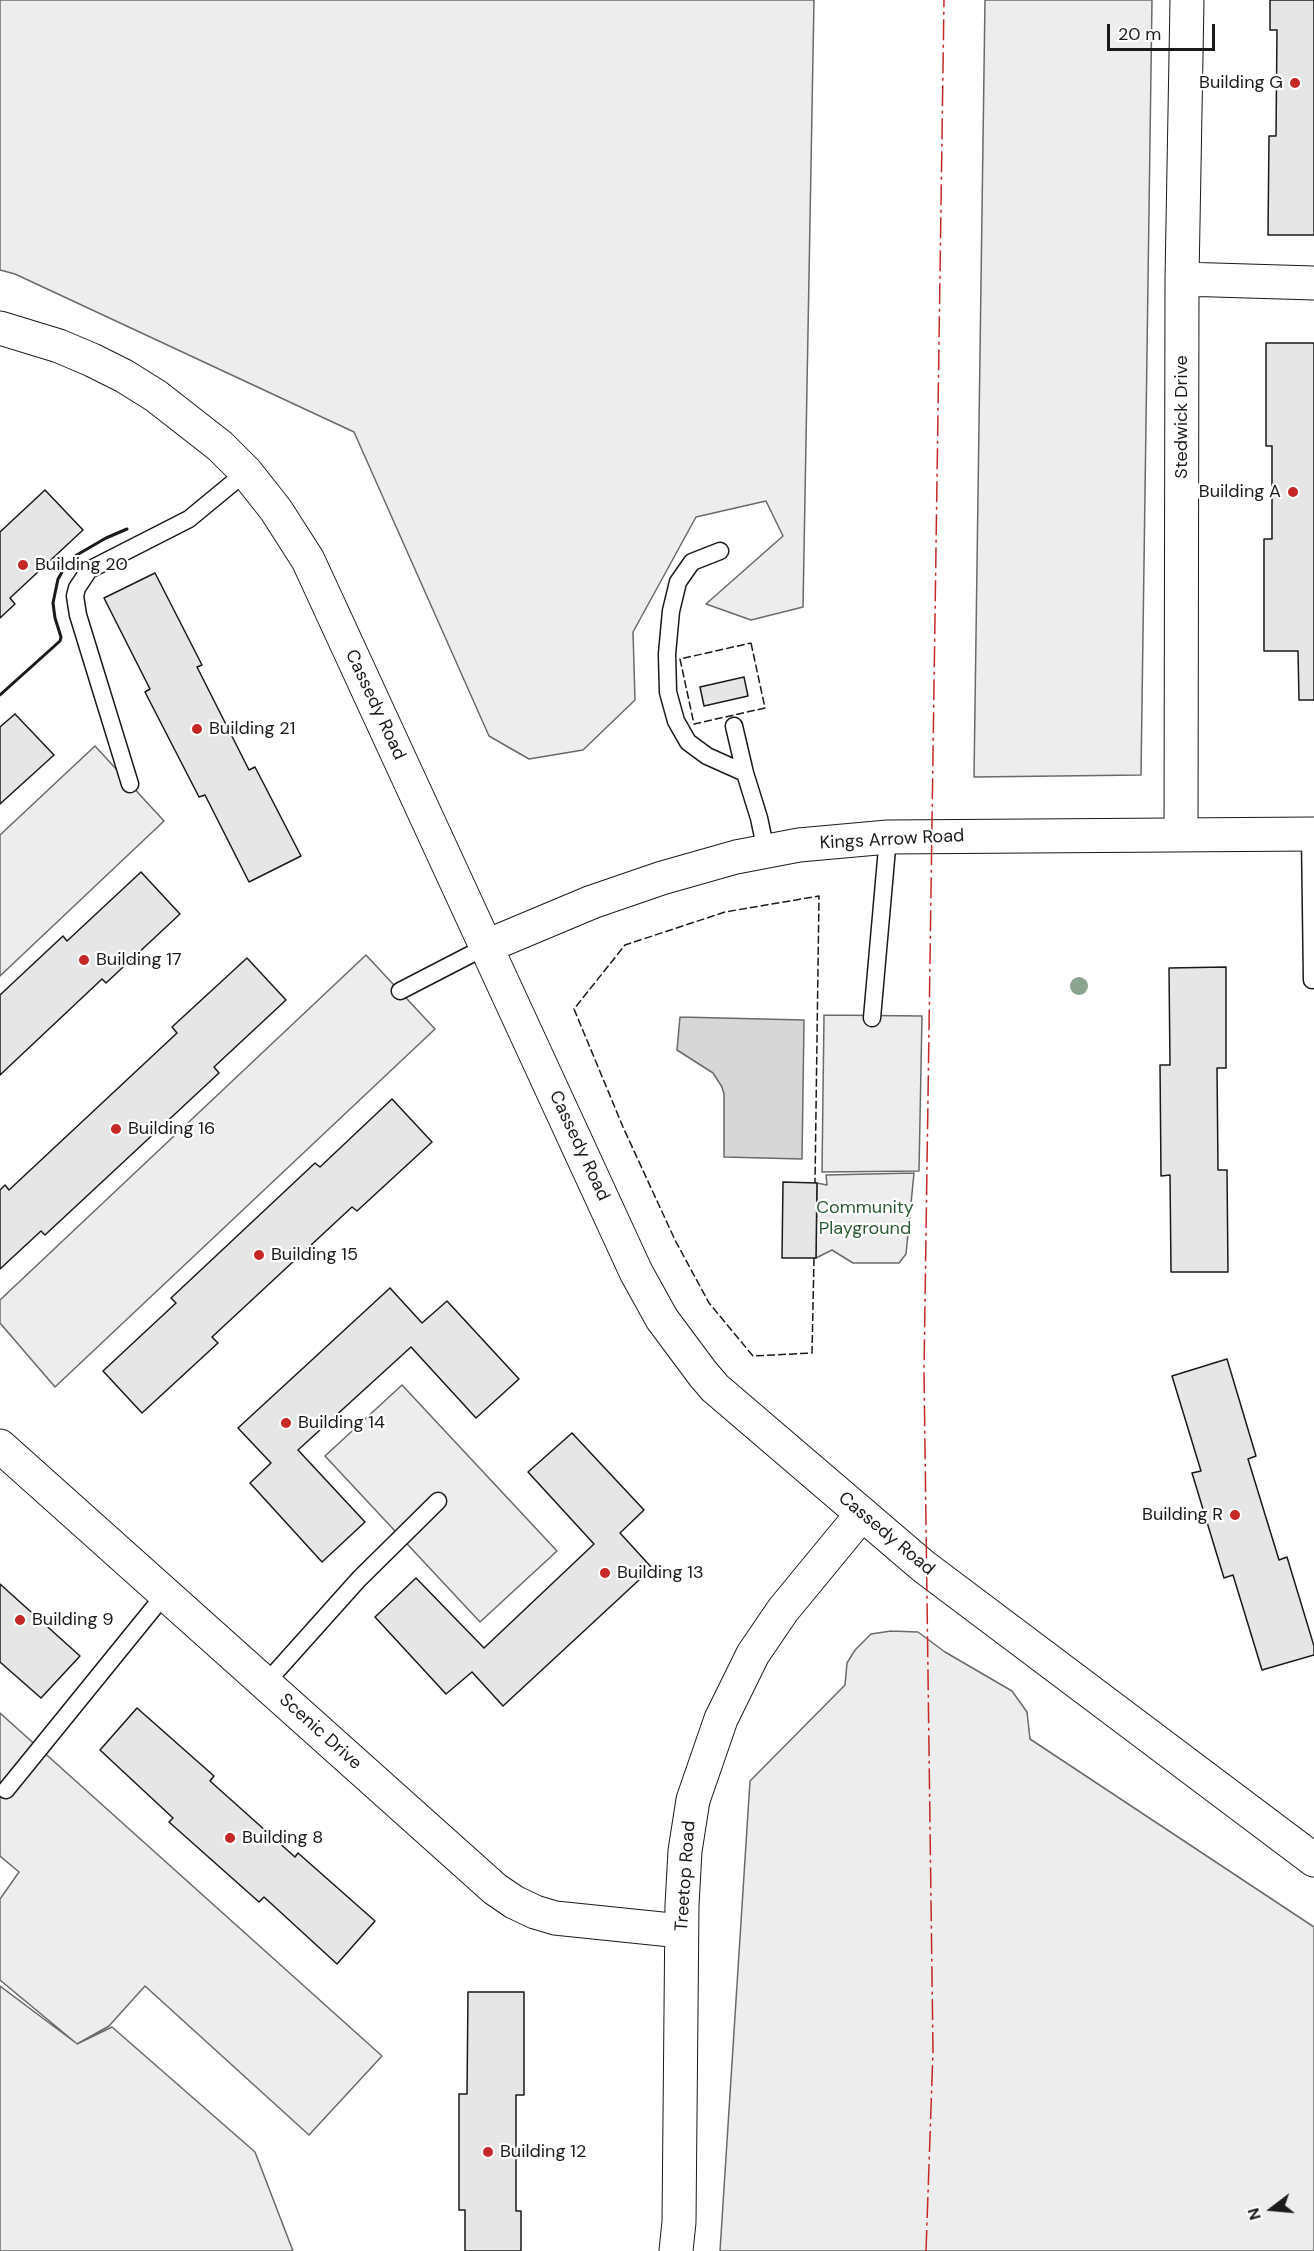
<!DOCTYPE html>
<style>
body{margin:0}
#map{position:relative;width:1314px;height:2251px;overflow:hidden;background:#fff;font-family:"DM Sans",sans-serif}
canvas{display:block}
.north{position:absolute;left:1242px;top:2179px;width:60px;height:60px;-webkit-text-stroke:4px #fff;paint-order:stroke;rotate:254deg;font-size:16px;font-weight:700;line-height:24px;text-align:center;color:#1a1a1a}
.north::after{content:'';display:block;margin:auto;width:21px;height:27px;background:#1a1a1a;clip-path:polygon(50% 0,100% 100%,50% 72%,0 100%)}
.scale{position:absolute;left:1107px;top:24px;width:108px;height:27px;box-sizing:border-box;border:3px solid #1a1a1a;border-top:0;padding-left:8px;font-size:18px;line-height:21px;white-space:nowrap;color:#1a1a1a;-webkit-text-stroke:4px #fff;paint-order:stroke}
</style>
<div id="map">
<canvas width="1314" height="2251"></canvas>
<div class="north">N</div>
<div class="scale">20 m</div>
</div>
<script>
const ctx = document.querySelector('canvas').getContext('2d');
ctx.lineJoin = 'round';
function fillPath(path, color) { ctx.fillStyle = color; ctx.fill(path, 'evenodd'); }
const poly = rows => new Path2D(rows.map(r => 'M' + r).join(''));
function strokePath(path, color, width, dash) { ctx.strokeStyle = color; ctx.lineWidth = width; ctx.lineCap = dash ? 'butt' : 'round'; ctx.setLineDash(dash || []); ctx.stroke(path); }
function write(font, color, halo, rows, align = 'center') {
  ctx.font = font + ' "DM Sans",sans-serif'; ctx.lineWidth = 4.5; ctx.setLineDash([]); ctx.textBaseline = 'middle'; ctx.strokeStyle = halo; ctx.fillStyle = color; for (const [text, x, y, turn = 0] of rows) {
    ctx.save(); ctx.translate(x, y); ctx.rotate((+turn || 0) * Math.PI / 180); ctx.textAlign = isNaN(turn) ? turn : align; if (halo) ctx.strokeText(text, 0, 0); ctx.fillText(text, 0, 0); ctx.restore();
  }
}
const built = poly([
 [0,0,814,0,803,607,751,620,706,604,783,536,766,501,696,517,633,632,635,700,583,750,529,759,489,736,354,432,15,274,0,270,0,0],
 [985,0,1152,0,1141,775,974,777,985,0],
 [95,746,164,821,0,976,0,835,95,746],
 [366,955,435,1029,55,1387,0,1323,0,1300,366,955],
 [824,1015,922,1016,919,1171,822,1172,824,1015],
 [914,1173,906,1254,899,1263,853,1263,832,1250,816,1258,817,1183,827,1185,826,1175,914,1173],
 [402,1385,557,1551,480,1622,325,1456,402,1385],
 [891,1631,918,1632,945,1652,1012,1691,1027,1712,1030,1739,1314,1927,1314,2251,720,2251,750,1781,845,1685,847,1663,855,1650,871,1634,891,1631],
 [0,1713,382,2056,309,2135,145,1986,109,2026,77,2044,112,2027,255,2152,293,2251,0,2251,0,1986,76,2043,0,1980,0,1899,19,1872,0,1856,0,1713]
]);
fillPath(built, '#ededed');
strokePath(built, '#6a6a6a', 1.5);
const water = poly([
 [680,1017,804,1020,802,1159,724,1157,724,1094,722,1087,713,1073,677,1050,680,1017]
]);
fillPath(water, '#d7d7d7');
strokePath(water, '#6a6a6a', 1.5);
const building = poly([
 [1270,0,1314,0,1314,235,1268,235,1269,136,1276,136,1277,30,1270,30,1270,0],
 [1266,343,1314,343,1314,700,1299,700,1298,651,1264,651,1264,539,1272,539,1272,446,1266,446,1266,343],
 [45,490,83,530,10,598,15,604,0,618,0,532,45,490],
 [155,573,202,665,197,667,249,770,255,767,301,856,249,882,205,795,199,797,145,692,150,689,104,598,155,573],
 [744,677,748,696,704,706,700,687,744,677],
 [15,714,54,755,0,804,0,727,15,714],
 [141,872,180,914,106,983,102,979,0,1075,0,995,63,936,67,941,141,872],
 [247,958,286,1000,214,1067,219,1073,45,1235,41,1231,0,1269,0,1190,5,1185,9,1190,177,1033,172,1027,247,958],
 [1226,967,1226,1068,1217,1068,1218,1170,1227,1170,1228,1272,1171,1272,1170,1175,1161,1176,1160,1065,1170,1065,1169,968,1226,967],
 [392,1099,432,1142,357,1211,352,1207,212,1337,218,1343,142,1413,103,1371,176,1303,171,1298,315,1163,320,1167,392,1099],
 [783,1182,817,1183,816,1258,782,1258,783,1182],
 [390,1288,422,1323,447,1301,519,1379,476,1418,411,1347,298,1450,365,1522,322,1562,250,1483,271,1463,238,1428,390,1288],
 [1227,1359,1256,1456,1248,1459,1279,1560,1287,1557,1314,1646,1314,1655,1262,1670,1233,1575,1224,1578,1192,1473,1201,1471,1172,1376,1227,1359],
 [572,1433,644,1510,620,1533,652,1568,503,1706,472,1672,446,1694,375,1617,416,1578,484,1648,594,1544,528,1472,572,1433],
 [0,1584,80,1656,41,1698,0,1662,0,1584],
 [137,1708,214,1776,210,1781,295,1857,298,1853,375,1921,337,1964,264,1897,259,1902,169,1822,173,1818,100,1750,137,1708],
 [468,1992,524,1992,524,2095,516,2095,516,2211,521,2211,521,2251,465,2251,465,2210,459,2210,459,2094,467,2094,468,1992]
]);
fillPath(building, '#e6e6e6');
strokePath(building, '#1a1a1a', 1.5);
const service = poly([
 [720,551,692,562,678,582,671,611,667,654,668,692,676,721,688,742,707,756,745,773],
 [734,726,745,773,759,818,766,851],
 [130,784,78,615,75,596,77,588,89,570,189,519,246,472],
 [1310,834,1312,980],
 [400,991,487,946],
 [872,1018,888,837],
 [265,1684,359,1579,438,1501],
 [6,1790,165,1594]
]);
const minor = poly([
 [1182,279,1314,283],
 [1181,834,1182,279,1187,0],
 [0,1446,495,1889,514,1902,535,1912,555,1918,681,1931],
 [676,2251,679,2222,682,1905,685,1851,693,1800,721,1719,753,1654,783,1610,862,1514]
]);
const tertiary = poly([
 [0,328,59,346,92,360,124,376,156,396,220,446,246,472,276,510,308,560,636,1272,662,1319,703,1374,715,1388,923,1566,1314,1860],
 [487,946,592,902,662,878,736,857,799,845,888,837,1314,834]
]);
strokePath(service, '#1a1a1a', 19);
strokePath(minor, '#1a1a1a', 35);
strokePath(tertiary, '#1a1a1a', 35);
strokePath(service, '#fff', 16);
strokePath(minor, '#fff', 33);
strokePath(tertiary, '#fff', 33);
strokePath(poly([
 [751,643,765,708,694,724,680,659,751,643],
 [814,1258,812,1353,753,1356,709,1303,675,1240,623,1127,574,1009,625,945,725,912,819,896,815,1183]
]), '#1a1a1a', 1.5, [8, 3]);
strokePath(poly([
 [0,695,60,641,61,637,55,618,53,603,58,579,65,567,75,556,106,538,127,529]
]), '#1a1a1a', 3);
strokePath(poly([
 [926,2251,933,2051,924,1372,944,0]
]), '#c62828', 1.5, [21, 4.5, 3, 4.5]);
ctx.fillStyle = '#8aa48f';
for (const [x, y] of [
 [1079,986]
]) { ctx.beginPath(); ctx.arc(x, y, 9, 0, 2 * Math.PI); ctx.fill(); }
for (const [x, y, r, color] of [
 [1295,83,6,"#c62828"],
 [1293,492,6,"#c62828"],
 [23,565,6,"#c62828"],
 [197,729,6,"#c62828"],
 [84,960,6,"#c62828"],
 [116,1129,6,"#c62828"],
 [259,1255,6,"#c62828"],
 [286,1423,6,"#c62828"],
 [1235,1515,6,"#c62828"],
 [605,1573,6,"#c62828"],
 [20,1620,6,"#c62828"],
 [230,1838,6,"#c62828"],
 [488,2152,6,"#c62828"]
]) { const dot = new Path2D(); dot.arc(x, y, r, 0, 2 * Math.PI); ctx.fillStyle = color; ctx.fill(dot); strokePath(dot, '#fff', 2); }
write('18px', '#1a1a1a', '#fff', [
 ["Building G",1283,83,"right"],
 ["Building A",1281,492,"right"],
 ["Building 20",35,565],
 ["Building 21",209,729],
 ["Building 17",96,960],
 ["Building 16",128,1129],
 ["Building 15",271,1255],
 ["Building 14",298,1423],
 ["Building R",1223,1515,"right"],
 ["Building 13",617,1573],
 ["Building 9",32,1620],
 ["Building 8",242,1838],
 ["Building 12",500,2152]
], 'left');
write('18px', '#1a1a1a', '#fff', [
 ["Stedwick Drive",1182,417,-90],
 ["Cassedy Road",375,705,65],
 ["Kings Arrow Road",892,840,-3],
 ["Cassedy Road",579,1146,65],
 ["Cassedy Road",886,1534,40],
 ["Scenic Drive",320,1732,42],
 ["Treetop Road",686,1876,-86]
]);
write('18px', '#2b5a34', '#fff', [
 ["Community",865,1208],
 ["Playground",865,1229]
]);
</script>
